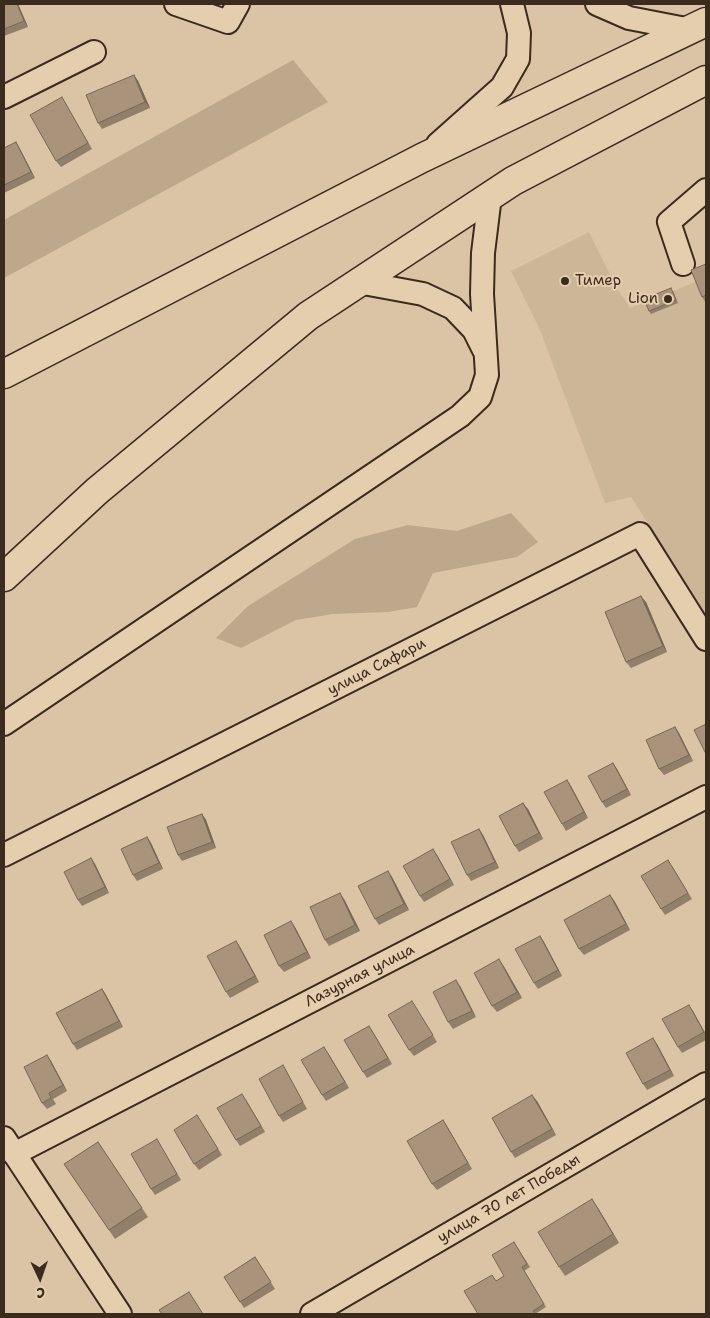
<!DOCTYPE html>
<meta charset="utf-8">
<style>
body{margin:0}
#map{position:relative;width:710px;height:1318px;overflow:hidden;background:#dbc4a5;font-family:"Shantell Sans",sans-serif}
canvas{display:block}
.frame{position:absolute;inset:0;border:5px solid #3b2a1e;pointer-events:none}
.north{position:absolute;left:15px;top:1253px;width:50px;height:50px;-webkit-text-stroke:4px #e5ceae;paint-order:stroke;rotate:177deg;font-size:14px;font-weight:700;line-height:20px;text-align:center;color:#3b2a1e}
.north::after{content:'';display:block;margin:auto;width:18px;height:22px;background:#3b2a1e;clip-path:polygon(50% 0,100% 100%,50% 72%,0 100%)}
</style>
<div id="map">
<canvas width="710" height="1318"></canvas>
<div class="frame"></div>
<div class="north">С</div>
</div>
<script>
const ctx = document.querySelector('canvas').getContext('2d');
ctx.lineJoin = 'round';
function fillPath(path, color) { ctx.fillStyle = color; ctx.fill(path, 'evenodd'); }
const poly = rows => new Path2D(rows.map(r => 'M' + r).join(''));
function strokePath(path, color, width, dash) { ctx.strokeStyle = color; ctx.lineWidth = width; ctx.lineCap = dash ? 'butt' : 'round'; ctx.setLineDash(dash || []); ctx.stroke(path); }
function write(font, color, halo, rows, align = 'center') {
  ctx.font = font + ' "Shantell Sans",sans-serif'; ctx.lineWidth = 4; ctx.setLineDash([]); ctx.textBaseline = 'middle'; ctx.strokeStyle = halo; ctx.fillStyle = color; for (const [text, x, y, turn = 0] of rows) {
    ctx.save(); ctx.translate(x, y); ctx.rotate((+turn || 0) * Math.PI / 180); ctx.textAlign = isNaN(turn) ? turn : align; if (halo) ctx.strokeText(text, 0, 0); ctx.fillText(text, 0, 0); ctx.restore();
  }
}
fillPath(poly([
 [589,232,618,290,630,308,706,278,706,615,631,497,605,503,540,330,511,271]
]), '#ccb698');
fillPath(poly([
 [293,60,328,102,4,278,4,220],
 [511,513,538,542,517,557,433,573,417,607,388,612,333,614,296,620,241,648,216,638,248,606,355,539,408,525,457,531]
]), '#bda88c');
const minor = poly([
 [176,4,228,22,238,4],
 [597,4,629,18,691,30],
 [4,97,94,52],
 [438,144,502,87,518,59,519,33,512,4],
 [683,264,669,222,706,190],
 [358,282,423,294,453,308,474,330,484,350],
 [4,724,460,416,480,397,487,375,482,294,483,253,490,196],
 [4,855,640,534,706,639],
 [4,1138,120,1314],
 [14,1154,706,797],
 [312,1314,706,1084]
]);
const major = poly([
 [4,374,422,158,706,22],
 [4,577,97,491,308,316,513,181,706,80]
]);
strokePath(minor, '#3b2a1e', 26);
strokePath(major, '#3b2a1e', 31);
strokePath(minor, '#e5ceae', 22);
strokePath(major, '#e5ceae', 28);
fillPath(poly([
 [4,4,18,4,28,27,4,36],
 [134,75,138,81,150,108,102,129,98,123],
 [66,104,92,149,61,167,56,161],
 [16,142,20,149,35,178,4,193,4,148],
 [706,264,706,303,702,297],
 [673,291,678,303,651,314,649,311],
 [646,602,667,652,631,668,626,662],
 [675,727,679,733,693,761,664,775,659,769],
 [613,763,617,769,631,795,606,808,602,802],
 [567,780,571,786,588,818,566,831,562,824],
 [528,809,543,839,519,852,515,846],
 [202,814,206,820,216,848,182,861,178,855],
 [479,829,483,835,499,868,471,881,467,875],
 [147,837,151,843,163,869,137,881,133,875],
 [437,855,454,885,424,902,420,896],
 [91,858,95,864,109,893,82,906,78,900],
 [672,866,692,899,665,915,661,909],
 [388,871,392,877,409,910,379,925,375,919],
 [610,895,615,902,630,930,584,955,579,949],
 [344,899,360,931,329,946,325,940],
 [295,927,311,958,284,972,279,966],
 [540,936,544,942,562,976,538,989,534,983],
 [236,941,240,947,259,982,230,998,226,992],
 [503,965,522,998,497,1012,492,1006],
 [460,986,476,1017,453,1029,448,1022],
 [102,989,106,995,123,1027,77,1050,73,1044],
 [412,1001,437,1042,414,1056,409,1050],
 [693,1011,706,1034,706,1040,682,1053,678,1047],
 [369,1026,392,1064,367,1078,363,1072],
 [657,1044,674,1076,647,1090,643,1084],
 [328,1053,349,1088,326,1101,322,1095],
 [47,1055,51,1061,67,1091,53,1099,56,1104,47,1109,42,1103],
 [283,1065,287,1072,307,1109,283,1122,279,1116],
 [246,1100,265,1132,240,1146,236,1140],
 [537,1101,556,1135,515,1158,511,1152],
 [197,1115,222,1155,199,1170,194,1164],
 [443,1120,472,1169,437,1190,432,1184],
 [157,1139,181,1180,155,1195,151,1189],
 [98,1142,148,1217,115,1239,64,1164],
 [598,1208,619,1243,565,1276,559,1267],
 [514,1242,530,1267,524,1271,546,1307,535,1314,496,1281,504,1276],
 [255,1257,275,1289,244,1308,224,1277]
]), '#917f6a');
fillPath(poly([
 [17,4,18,4,28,27,24,21],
 [134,75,138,81,150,108,145,102],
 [16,142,20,149,35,178,31,172],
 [641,596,646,602,667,652,663,646],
 [675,727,679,733,693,761,689,755],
 [613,763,617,769,631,795,627,789],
 [567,780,571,786,588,818,584,812],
 [523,803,528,809,543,839,539,833],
 [202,814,206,820,216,848,212,842],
 [479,829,483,835,499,868,495,862],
 [147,837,151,843,163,869,159,863],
 [433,849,437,855,454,885,450,879],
 [91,858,95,864,109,893,105,887],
 [388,871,392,877,409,910,404,904],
 [340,893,344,899,360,931,355,925],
 [610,895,615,902,630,930,626,924],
 [291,921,295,927,311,958,307,952],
 [540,936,544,942,562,976,558,970],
 [236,941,240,947,259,982,255,976],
 [499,959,503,965,522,998,517,992],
 [456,980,460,986,476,1017,472,1011],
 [102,989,106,995,123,1027,119,1021],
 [689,1005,693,1011,706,1035,704,1032],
 [369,1026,373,1032,392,1064,388,1058],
 [653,1038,657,1044,674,1076,670,1070],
 [324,1047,328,1053,349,1088,345,1082],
 [47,1055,51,1061,67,1091,63,1085],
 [242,1094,246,1100,265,1132,261,1126],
 [532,1095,537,1101,556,1135,552,1129],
 [443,1120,447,1126,472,1169,468,1163],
 [592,1199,598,1208,619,1243,613,1234]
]), '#766856');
const building = poly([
 [4,4,17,4,24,21,4,29,4,4],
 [134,75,145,102,98,123,86,95,134,75],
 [62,97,88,143,56,161,30,115,62,97],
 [16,142,31,172,4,185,4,148,16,142],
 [706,264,706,295,702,297,691,270,706,264],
 [671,288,676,300,649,311,644,299,671,288],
 [641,596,663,646,626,662,605,612,641,596],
 [706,724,706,754,694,730,706,724],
 [675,727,689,755,659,769,646,740,675,727],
 [613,763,627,789,602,802,588,776,613,763],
 [567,780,584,812,562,824,544,792,567,780],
 [523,803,539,833,515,846,499,816,523,803],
 [202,814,212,842,178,855,167,827,202,814],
 [479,829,495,862,467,875,451,842,479,829],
 [147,837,159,863,133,875,121,849,147,837],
 [433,849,450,879,420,896,403,866,433,849],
 [91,858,105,887,78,900,64,872,91,858],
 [668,860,688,893,661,909,641,876,668,860],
 [388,871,404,904,375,919,358,886,388,871],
 [340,893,355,925,325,940,310,907,340,893],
 [610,895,626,924,579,949,564,920,610,895],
 [291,921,307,952,279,966,264,935,291,921],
 [540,936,558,970,534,983,515,949,540,936],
 [236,941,255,976,226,992,207,956,236,941],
 [499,959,517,992,492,1006,474,973,499,959],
 [456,980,472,1011,448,1022,433,992,456,980],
 [102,989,119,1021,73,1044,56,1013,102,989],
 [412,1001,433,1035,409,1050,388,1015,412,1001],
 [689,1005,704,1032,678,1047,662,1019,689,1005],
 [369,1026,388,1058,363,1072,344,1040,369,1026],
 [653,1038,670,1070,643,1084,626,1053,653,1038],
 [324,1047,345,1082,322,1095,301,1060,324,1047],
 [47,1055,63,1085,49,1093,51,1098,42,1103,24,1067,47,1055],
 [283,1065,303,1102,279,1116,259,1079,283,1065],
 [242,1094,261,1126,236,1140,217,1108,242,1094],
 [532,1095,552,1129,511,1152,492,1118,532,1095],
 [197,1115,218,1149,194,1164,174,1130,197,1115],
 [443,1120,468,1163,432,1184,407,1141,443,1120],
 [157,1139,177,1174,151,1189,131,1154,157,1139],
 [98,1142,142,1208,109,1230,64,1164,98,1142],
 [592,1199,613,1234,559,1267,538,1232,592,1199],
 [514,1242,527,1264,522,1267,544,1304,533,1311,535,1314,478,1314,464,1291,492,1275,496,1281,504,1276,492,1255,514,1242],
 [255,1257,271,1282,240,1302,224,1277,255,1257],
 [189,1292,203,1314,162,1314,159,1310,189,1292]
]);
fillPath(building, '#a9947b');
strokePath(building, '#766856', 1);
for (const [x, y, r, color] of [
 [565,281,5,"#3b2a1e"],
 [668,299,5,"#3b2a1e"]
]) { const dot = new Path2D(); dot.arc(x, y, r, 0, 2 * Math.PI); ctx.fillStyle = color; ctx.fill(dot); strokePath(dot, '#e5ceae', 2); }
write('15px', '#3b2a1e', '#e5ceae', [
 ["Тимер",575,281],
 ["Lion",658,299,"right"]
], 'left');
write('15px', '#3b2a1e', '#e5ceae', [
 ["улица Сафари",377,667,-27],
 ["Лазурная улица",360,976,-27],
 ["улица 70 лет Победы",509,1199,-30]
]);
</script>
